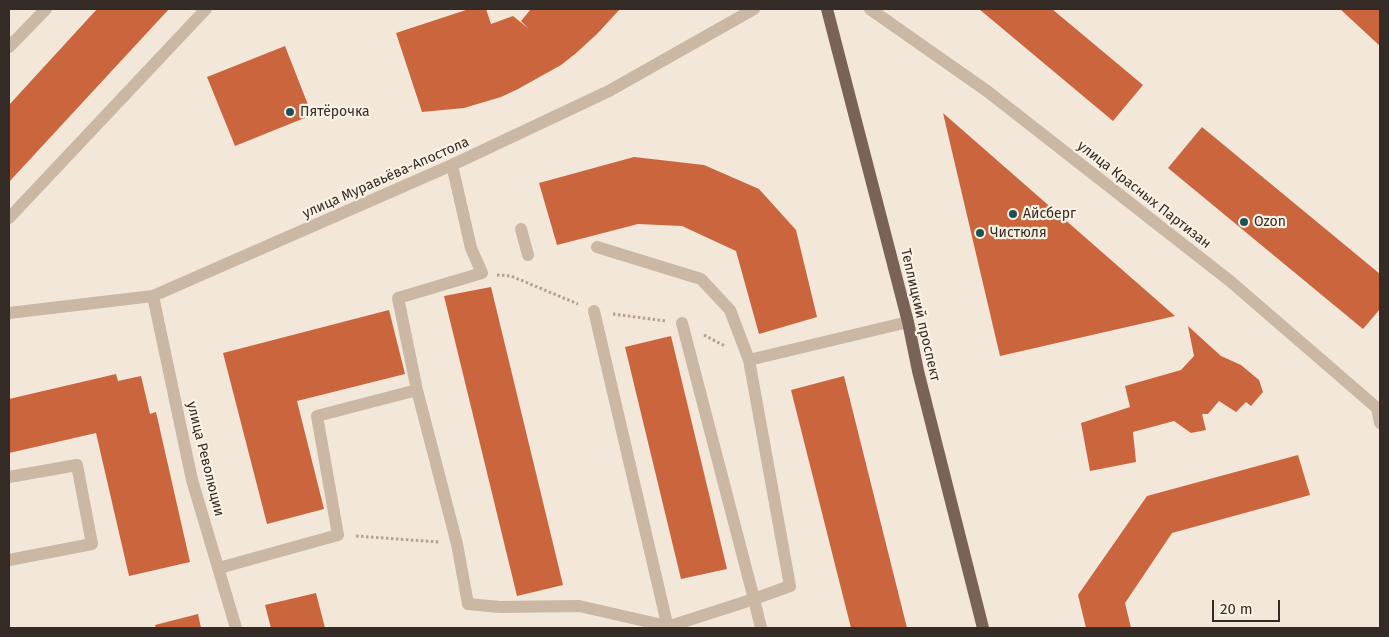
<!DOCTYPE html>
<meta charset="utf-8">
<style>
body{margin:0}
#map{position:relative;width:1389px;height:637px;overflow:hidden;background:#f2e7d8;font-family:"Fira Sans",sans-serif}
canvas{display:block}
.frame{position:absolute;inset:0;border:10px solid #352b26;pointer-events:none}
.scale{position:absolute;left:1212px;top:600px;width:68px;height:22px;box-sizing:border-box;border:2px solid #352b26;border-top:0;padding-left:6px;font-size:15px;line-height:18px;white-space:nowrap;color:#352b26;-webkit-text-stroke:4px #faf1e5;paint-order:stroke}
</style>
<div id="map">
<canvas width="1389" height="637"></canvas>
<div class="frame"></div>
<div class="scale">20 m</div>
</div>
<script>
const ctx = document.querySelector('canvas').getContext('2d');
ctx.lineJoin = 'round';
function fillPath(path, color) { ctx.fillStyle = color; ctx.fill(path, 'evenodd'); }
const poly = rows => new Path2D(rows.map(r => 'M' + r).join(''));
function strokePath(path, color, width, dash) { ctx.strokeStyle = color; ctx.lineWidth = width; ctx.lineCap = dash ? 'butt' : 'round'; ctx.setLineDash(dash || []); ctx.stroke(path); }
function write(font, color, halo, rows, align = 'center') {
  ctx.font = font + ' "Fira Sans",sans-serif'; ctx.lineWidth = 4.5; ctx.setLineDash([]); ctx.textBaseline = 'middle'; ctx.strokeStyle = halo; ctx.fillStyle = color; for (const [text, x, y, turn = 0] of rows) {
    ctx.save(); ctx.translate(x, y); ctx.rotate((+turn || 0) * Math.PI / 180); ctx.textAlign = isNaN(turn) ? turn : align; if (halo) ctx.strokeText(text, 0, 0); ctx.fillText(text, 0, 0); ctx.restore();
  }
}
fillPath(poly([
 [97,9,169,9,9,182,9,105],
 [469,9,486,9,491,24,513,16,529,29,521,21,531,9,620,9,597,34,575,54,561,65,518,89,501,97,464,108,422,112,396,33],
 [979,9,1052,9,1143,85,1113,121],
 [1340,9,1380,9,1380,46],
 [285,46,312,115,235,146,207,77],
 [943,113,1175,316,1000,356],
 [1202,127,1380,274,1380,309,1363,329,1168,168],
 [634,157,704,165,759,189,796,230,817,317,759,334,736,251,682,226,638,224,557,245,539,183],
 [491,287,563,585,517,596,444,296],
 [389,310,405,374,297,401,324,509,267,524,223,353],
 [1188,326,1221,356,1241,365,1259,380,1263,392,1251,406,1246,402,1236,412,1219,401,1208,414,1202,414,1206,430,1191,433,1174,421,1133,432,1136,462,1090,471,1081,423,1130,407,1125,386,1181,370,1194,356],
 [671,336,727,569,681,579,625,347],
 [116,374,118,381,141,376,150,414,156,412,190,562,129,576,96,433,9,453,9,399],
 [844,376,907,628,851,628,791,390],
 [1298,455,1310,495,1172,533,1125,603,1131,628,1086,628,1078,595,1147,496],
 [316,593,325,628,271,628,265,605],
 [198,614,201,628,156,628,155,625]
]), '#ca653e');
strokePath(poly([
 [497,275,511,276,578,304],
 [613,314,666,321],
 [704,335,725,346],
 [356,536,439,542]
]), '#b6a18e', 3, [2.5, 2.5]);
strokePath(poly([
 [870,9,987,91,1230,281,1377,408,1380,423],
 [9,47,46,9],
 [452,165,471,248,482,273,398,298,417,390,457,544,468,604,500,607,579,606,667,626],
 [9,218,206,9],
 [521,229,528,255],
 [597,247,701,279,730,310,749,360,790,586,754,599,682,323],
 [153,296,192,480,236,628],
 [594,311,668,628],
 [9,313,153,296,452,165,609,91,754,9],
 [749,360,908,322],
 [9,477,77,465,92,544,9,560],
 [219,568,338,535,317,416,417,390],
 [664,628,754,599,761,628]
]), '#cab7a4', 12);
strokePath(poly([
 [827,9,908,322,918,371,983,628]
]), '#786356', 12);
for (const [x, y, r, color] of [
 [290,112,5,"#1a5258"],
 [1013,214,5,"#1a5258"],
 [1244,222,5,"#1a5258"],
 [980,233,5,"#1a5258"]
]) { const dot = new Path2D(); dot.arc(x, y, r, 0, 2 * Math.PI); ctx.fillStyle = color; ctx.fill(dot); strokePath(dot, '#faf1e5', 2); }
write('14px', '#352b26', '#faf1e5', [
 ["Пятёрочка",300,112],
 ["Айсберг",1023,214],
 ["Ozon",1254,222],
 ["Чистюля",990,233]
], 'left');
write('14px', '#352b26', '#faf1e5', [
 ["улица Муравьёва-Апостола",386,178,-24],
 ["улица Красных Партизан",1144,195,38],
 ["Теплицкий проспект",920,315,77],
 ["улица Революции",205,459,76]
]);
</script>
